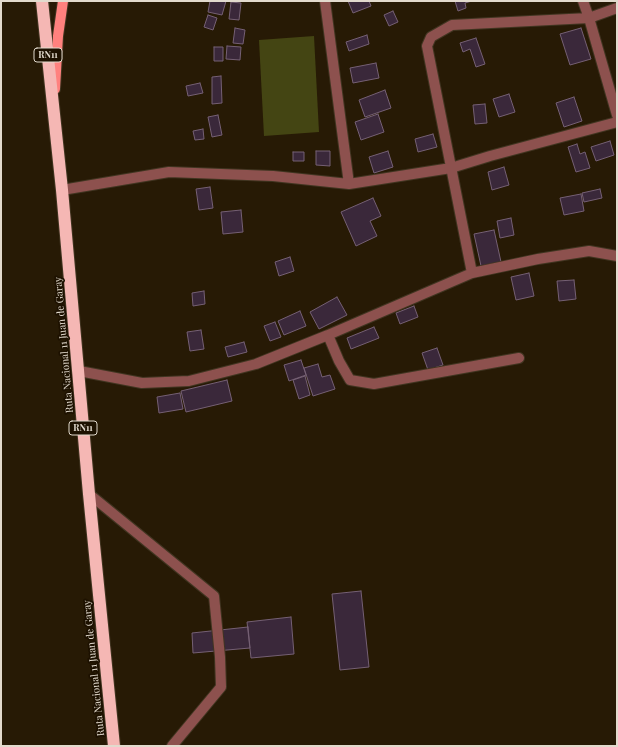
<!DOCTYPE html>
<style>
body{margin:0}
#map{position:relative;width:618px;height:747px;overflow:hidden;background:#271a05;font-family:"Playfair Display",serif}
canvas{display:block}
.frame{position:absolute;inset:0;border:2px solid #e2dacd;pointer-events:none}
</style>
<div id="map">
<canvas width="618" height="747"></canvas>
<div class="frame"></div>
</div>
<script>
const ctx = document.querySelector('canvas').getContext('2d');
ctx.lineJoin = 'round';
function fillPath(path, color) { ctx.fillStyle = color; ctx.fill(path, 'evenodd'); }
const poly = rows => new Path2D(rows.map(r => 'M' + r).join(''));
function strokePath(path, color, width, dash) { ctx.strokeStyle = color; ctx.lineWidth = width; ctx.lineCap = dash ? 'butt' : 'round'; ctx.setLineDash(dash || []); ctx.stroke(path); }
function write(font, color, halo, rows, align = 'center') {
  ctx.font = font + ' "Playfair Display",serif'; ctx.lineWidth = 3.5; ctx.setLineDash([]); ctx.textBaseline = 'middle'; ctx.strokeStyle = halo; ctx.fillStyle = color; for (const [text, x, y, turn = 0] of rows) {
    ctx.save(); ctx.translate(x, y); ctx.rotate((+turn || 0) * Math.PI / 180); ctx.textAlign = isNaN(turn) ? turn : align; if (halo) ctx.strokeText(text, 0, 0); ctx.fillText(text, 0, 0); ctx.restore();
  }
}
fillPath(poly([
 [314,36,319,132,264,136,259,40]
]), '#444513');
const building = poly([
 [210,1,226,1,222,15,208,12,210,1],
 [348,1,369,1,371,6,353,13,348,1],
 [455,1,472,1,465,3,466,8,458,11,455,1],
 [231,2,241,3,239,20,229,19,231,2],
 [393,11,398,22,389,26,384,15,393,11],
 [208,15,217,18,213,30,204,27,208,15],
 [235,28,245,30,243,44,233,43,235,28],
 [581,28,591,59,570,65,560,34,581,28],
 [367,35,369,44,349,51,346,42,367,35],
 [476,38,485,64,476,67,470,49,463,52,460,43,476,38],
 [227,46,241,47,240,60,226,59,227,46],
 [214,47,223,47,223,61,214,61,214,47],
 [376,63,379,78,353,83,350,68,376,63],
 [221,76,222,103,212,104,212,77,221,76],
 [200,83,203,93,188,96,186,86,200,83],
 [385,90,391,108,365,117,359,100,385,90],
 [509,94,515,112,499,117,493,99,509,94],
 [574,97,582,121,564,127,556,103,574,97],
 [485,104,487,123,475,124,473,105,485,104],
 [378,114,384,132,361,140,355,122,378,114],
 [218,115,222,135,212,137,208,117,218,115],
 [203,129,204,139,195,140,193,131,203,129],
 [433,134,437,147,418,152,415,139,433,134],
 [610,141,614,155,596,161,591,147,610,141],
 [577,144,580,154,585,152,590,168,576,172,568,147,577,144],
 [316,151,330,151,330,166,316,165,316,151],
 [388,151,393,167,374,173,369,157,388,151],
 [293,152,304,152,304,161,293,161,293,152],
 [504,167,509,185,492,190,488,172,504,167],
 [210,187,213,208,199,210,196,189,210,187],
 [600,189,602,198,584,202,582,193,600,189],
 [581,194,584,211,564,215,560,198,581,194],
 [373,198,381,216,370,221,377,236,356,246,341,212,373,198],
 [241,210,243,232,223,234,221,212,241,210],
 [511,218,514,235,500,238,497,221,511,218],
 [494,230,501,262,481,266,474,234,494,230],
 [290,257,294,271,279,276,275,262,290,257],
 [529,273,534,296,516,300,511,277,529,273],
 [574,280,576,299,559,301,557,281,574,280],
 [204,291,205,304,193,306,192,293,204,291],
 [337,297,347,315,319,329,310,312,337,297],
 [414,306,418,317,400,324,396,313,414,306],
 [300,311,306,326,284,335,278,321,300,311],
 [275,322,281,337,270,341,264,326,275,322],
 [374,327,379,338,351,349,347,338,374,327],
 [201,330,204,349,190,351,187,332,201,330],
 [244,342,247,352,228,357,225,347,244,342],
 [437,348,443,365,428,370,422,353,437,348],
 [301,360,306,375,289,381,284,365,301,360],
 [318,364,322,377,330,375,335,389,313,396,304,368,318,364],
 [305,376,310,395,299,399,293,380,305,376],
 [227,380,232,401,186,412,181,391,227,380],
 [180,393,183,409,159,413,157,397,180,393],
 [361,591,369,667,340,670,332,594,361,591],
 [291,617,294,654,251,658,247,622,291,617],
 [248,627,250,648,193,653,192,633,248,627]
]);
fillPath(building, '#3a283a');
strokePath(building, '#756074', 1);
const minor = poly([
 [325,1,349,184],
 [617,8,589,18,617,115],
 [62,190,169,172,273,176,349,184,451,168,490,156,617,122],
 [472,273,427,46,431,37,452,25,589,18,583,1],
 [328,335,339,361,350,380,374,384,519,358],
 [79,371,142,383,189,381,256,364,328,335,472,273,538,259,589,251,617,256],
 [89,494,214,596,220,657,221,687,172,746]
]);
const major = poly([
 [55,89,58,36,63,1]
]);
const highway = poly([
 [42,1,62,190,89,494,114,746]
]);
strokePath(minor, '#413521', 12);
strokePath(major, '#413521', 12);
strokePath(highway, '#413521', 14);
strokePath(minor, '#8d514e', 10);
strokePath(major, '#ff817e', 10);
strokePath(highway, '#f5b7b4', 12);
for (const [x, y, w] of [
 [48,55,28],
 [83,428,28]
]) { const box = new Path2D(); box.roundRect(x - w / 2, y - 7, w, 14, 3); ctx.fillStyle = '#1d1100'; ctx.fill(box); strokePath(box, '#e2dacd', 1); }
write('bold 9px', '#e2dacd', null, [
 ["RN11",48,55],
 ["RN11",83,428]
]);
write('10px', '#e2dacd', '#1d1100', [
 ["Ruta Nacional 11 Juan de Garay",64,345,-95],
 ["Ruta Nacional 11 Juan de Garay",94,668,-96]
]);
</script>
